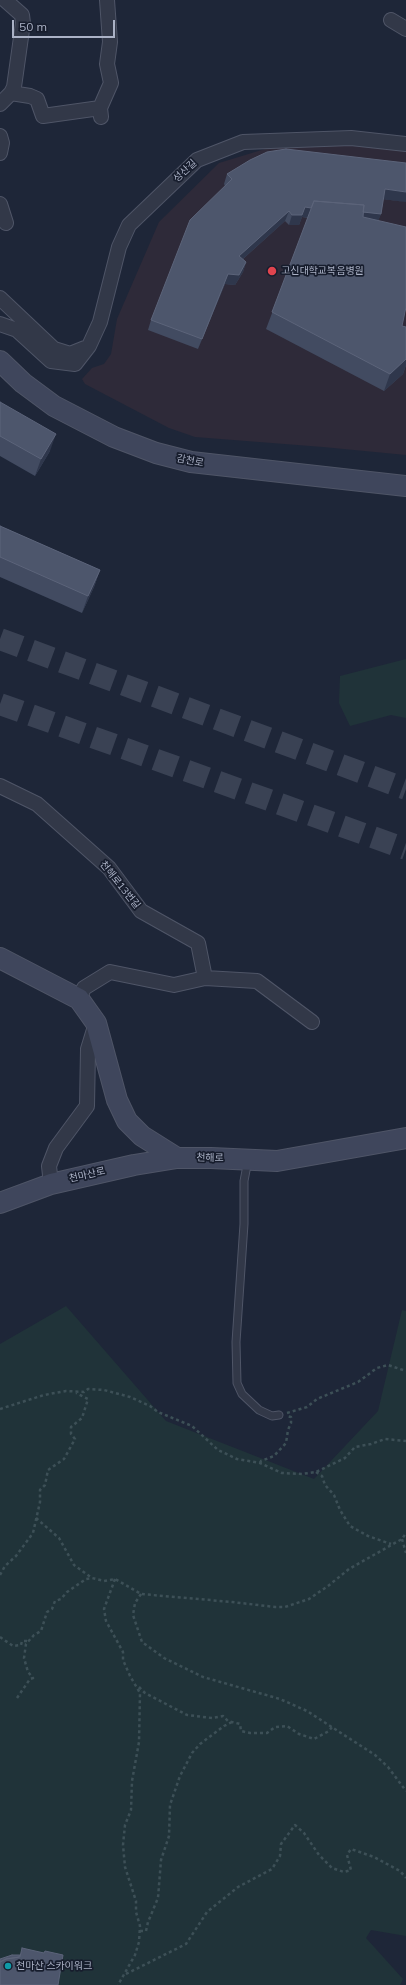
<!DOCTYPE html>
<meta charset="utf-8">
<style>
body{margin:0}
#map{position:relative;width:406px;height:1985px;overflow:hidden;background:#1e2638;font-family:Mulish,sans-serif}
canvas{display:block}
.scale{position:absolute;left:12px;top:20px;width:103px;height:18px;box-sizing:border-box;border:2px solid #abb2c6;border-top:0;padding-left:5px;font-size:12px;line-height:14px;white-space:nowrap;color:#abb2c6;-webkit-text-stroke:3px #171d2d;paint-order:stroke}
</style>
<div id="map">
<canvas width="406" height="1985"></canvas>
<div class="scale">50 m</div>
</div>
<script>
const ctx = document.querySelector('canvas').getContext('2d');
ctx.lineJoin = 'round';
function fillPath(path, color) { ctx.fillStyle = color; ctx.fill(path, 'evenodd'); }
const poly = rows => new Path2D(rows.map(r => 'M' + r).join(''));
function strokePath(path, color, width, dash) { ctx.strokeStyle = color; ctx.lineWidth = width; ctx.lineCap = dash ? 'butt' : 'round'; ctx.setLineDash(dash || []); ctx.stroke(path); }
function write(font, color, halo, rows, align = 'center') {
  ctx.font = font + ' Mulish,"Noto Sans KR",sans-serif'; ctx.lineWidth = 3.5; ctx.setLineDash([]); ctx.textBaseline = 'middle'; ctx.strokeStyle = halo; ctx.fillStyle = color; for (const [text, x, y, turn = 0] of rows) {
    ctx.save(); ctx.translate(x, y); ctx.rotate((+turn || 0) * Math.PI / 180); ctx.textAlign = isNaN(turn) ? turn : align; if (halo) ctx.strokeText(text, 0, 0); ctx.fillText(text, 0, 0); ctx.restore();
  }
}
fillPath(poly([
 [343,144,406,151,406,455,323,447,195,437,169,428,85,384,82,379,92,368,104,364,111,354,117,319,159,222,219,163,278,145]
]), '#2e2a39');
fillPath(poly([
 [406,659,406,718,391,715,350,726,339,703,340,676],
 [66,1306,166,1421,314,1479,378,1411,402,1310,406,1311,406,1936,371,1930,366,1938,403,1979,400,1985,0,1985,0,1344]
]), '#203339');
strokePath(poly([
 [0,639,406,789],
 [0,704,406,849]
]), '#3a4254', 22, [22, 11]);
const lane = poly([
 [248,1160,244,1181,244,1224,236,1342,237,1383,242,1394,259,1410,272,1416,279,1415]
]);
const street = poly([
 [391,20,406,29],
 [11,93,30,96,37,99,43,116,100,108],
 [0,104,11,93,14,87,23,23,22,15,5,0],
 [101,117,100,108,111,83,107,64,110,42,107,0],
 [0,136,2,143,0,153],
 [0,204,6,223],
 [0,298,54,349,70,354,85,348],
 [0,324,17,330,51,361,75,364,89,346,100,322,119,247,129,225,197,160,243,142,351,138,406,144],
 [0,786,37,804,109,868,141,911,198,943,205,978],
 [79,999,84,988,110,972,174,985,205,978,257,981,312,1022],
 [51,1184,49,1166,56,1148,87,1106,88,1049,96,1023]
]);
const secondary = poly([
 [0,361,23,383,54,406,114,437,156,453,191,462,406,486],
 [0,958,79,999,96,1023,117,1100,127,1121,142,1136,177,1158,211,1158,277,1161,406,1138],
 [0,1203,51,1184,134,1165,177,1158]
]);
strokePath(lane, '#4f5567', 9);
strokePath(street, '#4f5567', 16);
strokePath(secondary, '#4f5567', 22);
strokePath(poly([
 [0,1409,44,1395,66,1391,84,1392,88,1389,104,1390,130,1397,150,1406,158,1412,192,1426,218,1450,237,1459,260,1463,282,1473,302,1474,316,1472,345,1458,355,1447,371,1444,385,1439,406,1441],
 [287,1413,307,1407,317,1399,358,1382,377,1368,388,1365,406,1371],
 [260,1463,261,1461,274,1456,286,1443,288,1430,291,1423,291,1417,287,1416],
 [316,1472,322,1476,325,1485,334,1495,340,1510,350,1526,368,1536,391,1544],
 [36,1518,59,1538,74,1565,92,1578,104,1581,115,1579,141,1594,232,1602,275,1607,285,1607,309,1599,328,1586,349,1569,402,1539,406,1533],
 [402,1539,406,1553],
 [0,1575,5,1566,16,1556,33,1533,40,1502,40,1490,45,1485,48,1470,64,1459,75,1439,71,1434,71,1427,82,1418,88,1399,76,1393],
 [115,1579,104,1609,106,1621,123,1652,123,1660,130,1676,140,1693,139,1742,132,1781,131,1810,125,1825,123,1845,125,1867,136,1901,136,1912,140,1926,139,1942,135,1955,118,1985],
 [141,1594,135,1603,133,1615,142,1642,164,1658,203,1677,280,1699,307,1711,375,1755,388,1767,406,1791],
 [0,1637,13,1646,21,1645,22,1641,30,1641],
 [139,1687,145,1693,187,1715,212,1718,223,1716,228,1721,240,1724,241,1731,250,1733,267,1733,275,1727,287,1726,299,1734,314,1739,329,1731,332,1727],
 [17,1698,30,1679,33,1678,28,1672,24,1658,26,1644,34,1635,41,1631,47,1612,52,1609,55,1601,61,1599,67,1592,86,1579,92,1578],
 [140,1931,146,1931,148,1922,158,1898,161,1860,169,1836,170,1805,180,1776,192,1753,200,1744,224,1726,234,1721],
 [126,1974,186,1944,207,1912,238,1887,272,1869,280,1856,281,1844,295,1825,304,1833,319,1855,332,1868,344,1872,351,1870,347,1855,351,1849,374,1857,400,1871,406,1878]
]), '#3d5057', 2.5, [3, 3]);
strokePath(lane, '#323848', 7);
strokePath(street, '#323848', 14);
strokePath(secondary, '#3f465c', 20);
fillPath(poly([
 [227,174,406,202,383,199,381,214,378,220,402,326,406,327,406,365,403,374,384,391,266,329,308,218,302,217,299,225,289,225,285,221,243,259,246,262,243,272,235,285,225,284,198,349,148,330,151,320,225,186,224,184],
 [0,402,50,451,35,476,0,456],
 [0,526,100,570,94,587,82,613,0,577]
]), '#424b61');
fillPath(poly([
 [385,189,406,192,406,202,381,199],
 [305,207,381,214,377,224,302,217,299,225,289,225,292,215],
 [289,211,285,221,235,266,239,256],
 [246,262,243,272,235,285,225,284,198,349,228,274],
 [406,359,406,365,403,374,384,391,390,374],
 [56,434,50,451,35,476,41,459],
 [100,570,94,587,82,613,88,596]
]), '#2f374c');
const building = poly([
 [286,149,406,163,406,192,385,189,381,214,363,212,364,205,314,201,311,208,305,207,302,215,292,215,289,211,239,256,246,262,239,275,228,274,202,339,151,320,190,220,232,179,227,174,250,160,267,152,286,149],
 [314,201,364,205,363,217,406,227,406,307,402,326,406,327,406,359,390,374,272,312,314,201],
 [0,402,56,434,41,459,0,436,0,402],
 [0,526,100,570,88,596,0,557,0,526],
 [22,1948,44,1953,45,1951,63,1955,58,1985,0,1985,0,1962,6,1959,20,1957,22,1948],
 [12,1955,20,1955,19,1957,6,1959,0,1962,0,1959,12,1955]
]);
fillPath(building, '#4d566c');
strokePath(building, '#5c647a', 1);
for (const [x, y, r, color] of [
 [272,271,5,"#e0444e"],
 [8,1966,4,"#0f9aa8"]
]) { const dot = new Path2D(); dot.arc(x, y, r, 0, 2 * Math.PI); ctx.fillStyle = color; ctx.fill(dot); strokePath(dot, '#171d2d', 1.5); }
write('10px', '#abb2c6', '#171d2d', [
 ["성산길",185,171,-43],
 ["감천로",190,461,11],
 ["천해로13번길",120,885,51],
 ["천해로",210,1158,1],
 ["천마산로",87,1175,-13]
]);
write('10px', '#abb2c6', '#171d2d', [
 ["고신대학교복음병원",281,271],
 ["천마산 스카이워크",16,1966]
], 'left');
</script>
